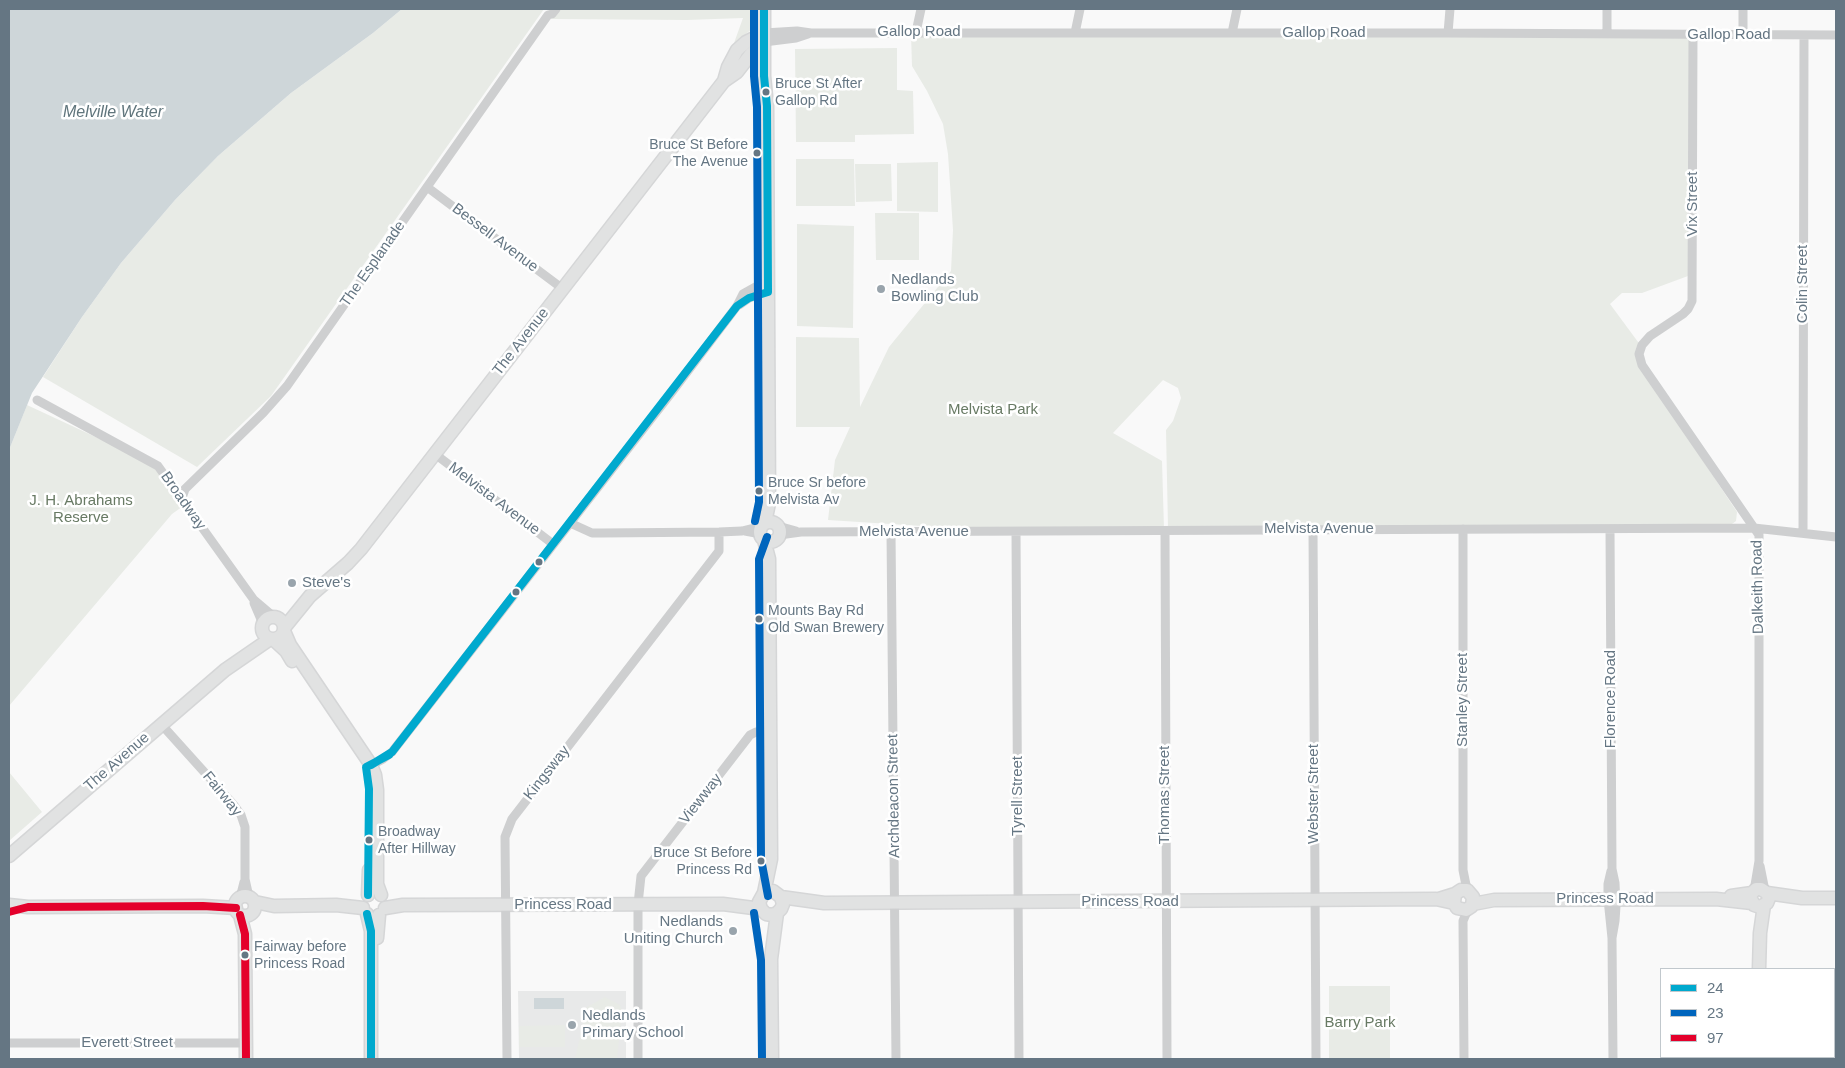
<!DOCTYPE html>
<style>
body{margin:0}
#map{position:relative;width:1845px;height:1068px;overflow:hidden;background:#f9f9f9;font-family:Arial,sans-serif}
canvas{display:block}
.frame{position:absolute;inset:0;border:10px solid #657683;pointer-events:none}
.legend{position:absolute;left:1660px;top:968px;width:175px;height:90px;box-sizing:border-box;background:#fff;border:1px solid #c1c8cd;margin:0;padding:6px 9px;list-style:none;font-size:15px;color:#657683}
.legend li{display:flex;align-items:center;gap:10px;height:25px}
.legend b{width:25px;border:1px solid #c1c8cd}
</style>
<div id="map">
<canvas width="1845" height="1068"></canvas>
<div class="frame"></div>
<ul class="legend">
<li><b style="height:6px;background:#00a9ce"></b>24</li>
<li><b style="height:6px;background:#0065bd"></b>23</li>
<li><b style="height:6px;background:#e4002b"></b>97</li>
</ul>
</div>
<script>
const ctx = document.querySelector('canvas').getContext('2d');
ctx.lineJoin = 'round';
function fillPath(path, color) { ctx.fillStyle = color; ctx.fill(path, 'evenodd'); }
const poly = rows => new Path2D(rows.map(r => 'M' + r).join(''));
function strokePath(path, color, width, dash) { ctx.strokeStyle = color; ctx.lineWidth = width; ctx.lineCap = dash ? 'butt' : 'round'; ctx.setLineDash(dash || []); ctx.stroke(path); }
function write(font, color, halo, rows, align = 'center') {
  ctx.font = font + ' Arial,sans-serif'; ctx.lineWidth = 5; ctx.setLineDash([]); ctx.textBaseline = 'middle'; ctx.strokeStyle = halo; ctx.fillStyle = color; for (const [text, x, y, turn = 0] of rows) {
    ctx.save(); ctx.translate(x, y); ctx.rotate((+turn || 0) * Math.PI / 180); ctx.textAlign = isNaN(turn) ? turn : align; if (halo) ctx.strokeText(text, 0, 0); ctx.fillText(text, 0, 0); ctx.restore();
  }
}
fillPath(poly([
 [518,991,626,991,626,1059,519,1059]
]), '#e8e9e9');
fillPath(poly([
 [402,9,544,9,271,396,197,467,43,377,82,317,121,263,175,200,218,156,291,93,373,33],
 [559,9,755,9,756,26,734,43,743,18,687,20,552,19],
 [911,34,1691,36,1688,276,1642,293,1622,293,1610,304,1641,346,1641,367,1737,512,1736,521,1732,524,1168,528,1166,430,1173,421,1181,398,1178,388,1163,380,1113,433,1162,461,1164,529,1016,532,828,520,835,460,850,427,796,427,796,337,859,338,860,407,889,347,951,271,953,230,948,154,943,124,927,91,912,66],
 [897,48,897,90,913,91,914,134,855,135,855,142,796,142,795,49],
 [796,159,854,159,855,206,796,206],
 [938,162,938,212,897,211,897,163],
 [855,164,891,164,892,201,856,202],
 [875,213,919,213,919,260,876,260],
 [797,224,854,226,853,328,797,326],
 [27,405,158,466,186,504,172,514,9,706,9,450],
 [9,772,42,812,9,841],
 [1329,986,1390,986,1390,1059,1329,1059],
 [605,997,620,1005,622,1011,617,1059,575,1059,587,1007],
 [565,1025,565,1047,519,1047,519,1026]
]), '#e8ebe6');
fillPath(poly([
 [9,9,402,9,373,33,291,93,218,156,175,200,121,263,82,317,32,393,9,450],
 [534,998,564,998,564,1009,534,1009]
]), '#ced6d9');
const secondary = poly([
 [764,9,764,76,767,106,769,503,765,523],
 [724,81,728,67,737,50,746,42,764,33],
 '760 532a10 10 0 1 1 20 0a10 10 0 1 1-20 0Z',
 [764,540,769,559,771,859,764,893],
 '262 628a11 11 0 1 1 22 0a11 11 0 1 1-22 0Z',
 [284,628,310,596,348,563,361,549,724,81,737,72,751,54,764,42],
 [284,631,290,645,371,765,375,775,377,790,377,884,381,895],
 [273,639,286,651,292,661],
 [9,856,225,670,270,639],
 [1767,893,1802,898,1836,898],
 [368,895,369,870],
 [1731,896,1752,893,1756,889,1761,889,1767,893,1769,898,1767,903,1760,907,1754,905,1750,897,1752,893],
 '235 906a10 10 0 1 1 20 0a10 10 0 1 1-20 0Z',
 [781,897,824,903,1436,899,1454,903],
 [1439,899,1455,894,1461,890,1467,890,1473,897,1472,906,1466,910,1457,908,1454,903,1455,894],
 [255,902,274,906,336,905,363,908],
 [1473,904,1494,900,1716,899,1752,903],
 [9,905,28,907,203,906,236,908],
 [385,908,403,905,723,904,761,909,766,914,772,915,777,913,781,909,783,904,781,897,773,891,764,893,759,902,761,909],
 [367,914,371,931,371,1059],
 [240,915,245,934,246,1059],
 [377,938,379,915],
 [1759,969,1760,933,1764,905],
 [772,1059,771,959,777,913],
 [1759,1059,1759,1057]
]);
strokePath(secondary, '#d5d6d7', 15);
strokePath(poly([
 [916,32,921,9],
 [764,33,797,31,811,33,1448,33,1836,35],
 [1075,33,1080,9],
 [1232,33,1237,9],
 [1448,33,1450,9],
 [1607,34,1607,9],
 [1693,34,1692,301,1688,309,1683,314,1650,336,1642,345,1639,354,1642,365,1759,535,1759,861,1754,891],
 [1743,34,1743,9],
 [764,42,796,38,808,34],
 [427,187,563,289],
 [739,305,749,298,768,292],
 [37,400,158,466,254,600,274,617],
 [435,454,553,544],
 [182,498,185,489,263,413,287,386,548,15,552,14,556,9],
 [570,523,592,533,602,533,719,532,742,531,762,526],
 [778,526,796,531],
 [1313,529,1316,1059],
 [1463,529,1463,870,1467,890],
 [1610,529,1612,869,1615,883,1616,906,1615,921,1612,938],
 [745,531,761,534],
 [1165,531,1167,1059],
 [891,532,896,1059],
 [1016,532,1019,1059],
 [1803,533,1804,35],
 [779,535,801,532,1754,528,1836,537],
 [254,603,263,624],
 [161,724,233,804,241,815,245,827,245,879,249,897],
 [368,767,383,759,392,752,672,392,737,306,743,294,768,280],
 [1760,866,1765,891],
 [1611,871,1608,884,1608,899,1612,938,1613,1059],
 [240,898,244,882],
 [9,1043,246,1043],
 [507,1059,505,837,512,819,719,551,719,532],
 [638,1059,638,904,641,876,750,735,756,732,770,731],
 [1464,1059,1463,921,1468,909]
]), '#cecfd0', 9);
strokePath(secondary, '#e1e2e2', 12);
strokePath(poly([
 [371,765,392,752,737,306,749,298,768,292,767,106,764,76,764,9],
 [368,895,369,789,366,767,389,755],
 [367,914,371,931,371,1059]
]), '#00a9ce', 8);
strokePath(poly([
 [754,9,754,76,757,107,759,502,755,521],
 [767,537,759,559,761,859,768,896],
 [754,913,761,960,762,1059]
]), '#0065bd', 8);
strokePath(poly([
 [9,912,28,907,203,906,236,908],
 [240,915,245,934,246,1059]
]), '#e4002b', 8);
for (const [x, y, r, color] of [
 [766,92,4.5,"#657683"],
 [757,153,4.5,"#657683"],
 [881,289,5,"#99a4ac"],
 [759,491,4.5,"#657683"],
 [539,562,4.5,"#657683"],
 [292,583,5,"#99a4ac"],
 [516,592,4.5,"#657683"],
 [759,619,4.5,"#657683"],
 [369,840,4.5,"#657683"],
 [761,861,4.5,"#657683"],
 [733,931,5,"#99a4ac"],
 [245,955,4.5,"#657683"],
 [572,1025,5,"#99a4ac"]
]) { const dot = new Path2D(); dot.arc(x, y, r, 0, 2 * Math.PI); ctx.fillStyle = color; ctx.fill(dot); strokePath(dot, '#fff', 2); }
write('14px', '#657683', '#fff', [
 ["Bruce St After",775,84],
 ["Gallop Rd",775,101],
 ["Bruce St Before",748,145,"right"],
 ["The Avenue",748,162,"right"],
 ["Bruce Sr before",768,483],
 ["Melvista Av",768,500],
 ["Mounts Bay Rd",768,611],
 ["Old Swan Brewery",768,628],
 ["Broadway",378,832],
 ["After Hillway",378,849],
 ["Bruce St Before",752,853,"right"],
 ["Princess Rd",752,870,"right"],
 ["Fairway before",254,947],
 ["Princess Road",254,964]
], 'left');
write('15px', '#657683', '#fff', [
 ["Gallop Road",919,32],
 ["Gallop Road",1324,33],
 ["Gallop Road",1729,35],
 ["Vix Street",1693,204,-90],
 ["Bessell Avenue",495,238,37],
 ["The Esplanade",373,264,-55],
 ["Colin Street",1803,284,-90],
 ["The Avenue",521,342,-52],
 ["Melvista Avenue",494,499,37],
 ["Broadway",183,501,55],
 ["Melvista Avenue",1319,529],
 ["Melvista Avenue",914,532],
 ["Dalkeith Road",1758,587,-91],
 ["Florence Road",1611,699,-90],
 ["Stanley Street",1463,700,-90],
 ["The Avenue",117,762,-41],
 ["Kingsway",547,773,-52],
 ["Fairway",222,794,51],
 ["Webster Street",1314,794,-90],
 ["Thomas Street",1165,795,-90],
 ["Archdeacon Street",894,796,-91],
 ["Tyrell Street",1018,796,-90],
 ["Viewway",701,799,-52],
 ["Princess Road",1605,899],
 ["Princess Road",1130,902],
 ["Princess Road",563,905],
 ["Everett Street",127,1043]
]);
write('15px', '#657683', '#fff', [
 ["Nedlands",891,280],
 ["Bowling Club",891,297],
 ["Steve's",302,583],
 ["Nedlands",723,922,"right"],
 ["Uniting Church",723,939,"right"],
 ["Nedlands",582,1016],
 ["Primary School",582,1033]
], 'left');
write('15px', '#687a64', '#fff', [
 ["Melvista Park",993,410],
 ["J. H. Abrahams",81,501],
 ["Reserve",81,518],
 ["Barry Park",1360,1023]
]);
write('italic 16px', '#60757c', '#fff', [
 ["Melville Water",113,113]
]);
</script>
